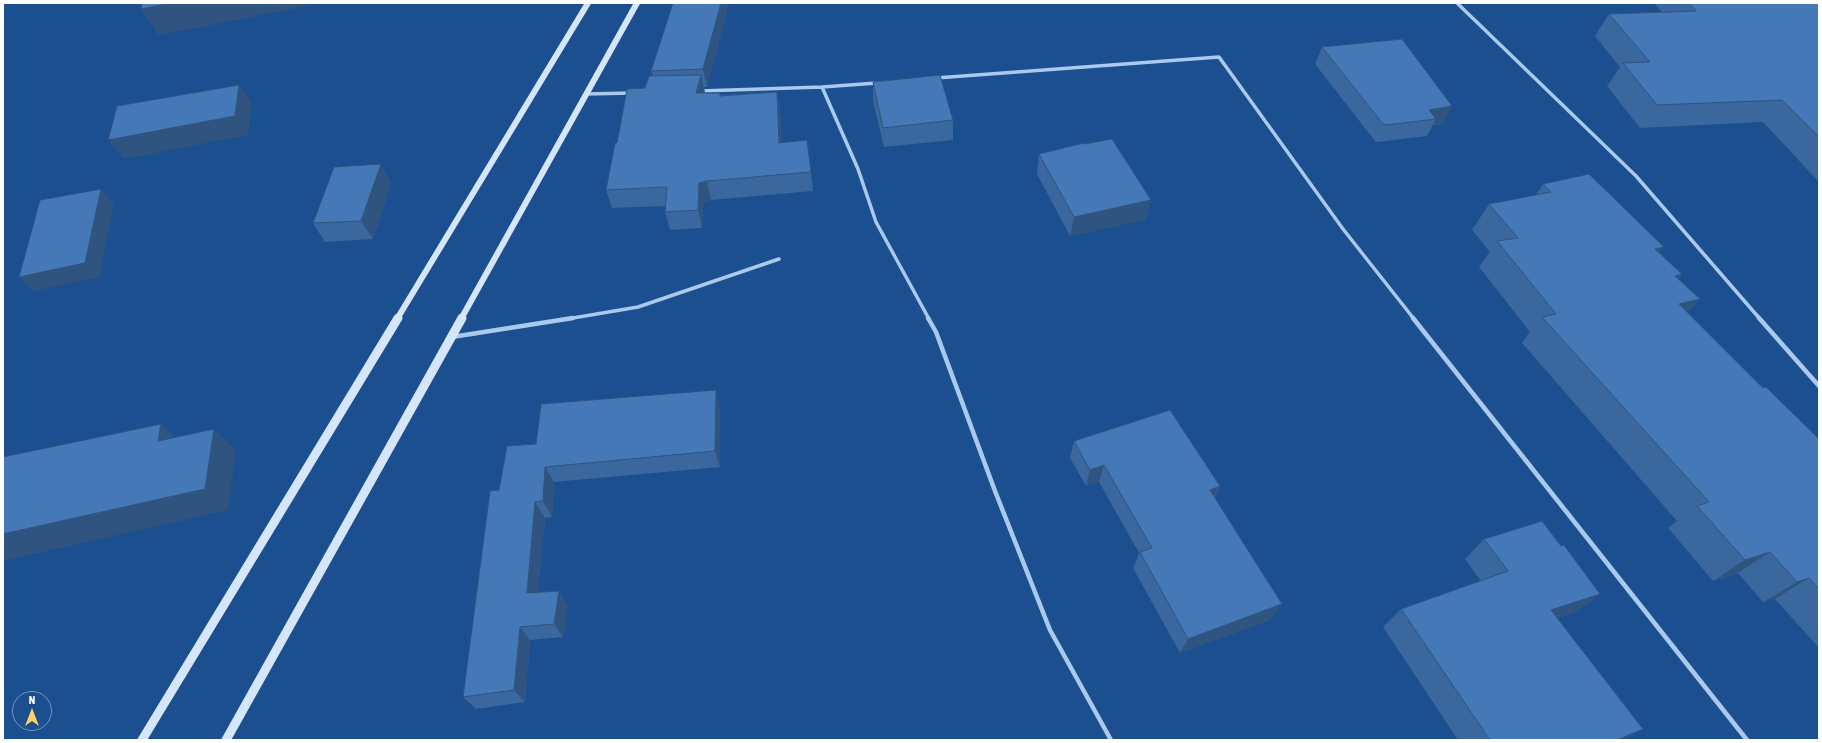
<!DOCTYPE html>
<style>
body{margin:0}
#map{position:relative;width:1822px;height:743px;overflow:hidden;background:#1b4f8f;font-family:"Asap Condensed",sans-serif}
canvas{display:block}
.frame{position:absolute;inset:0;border:4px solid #fff;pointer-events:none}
.north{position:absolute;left:12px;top:691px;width:40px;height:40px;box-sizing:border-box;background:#1b4f8f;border:1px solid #7695bc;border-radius:50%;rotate:0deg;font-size:11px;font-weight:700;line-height:16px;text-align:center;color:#fff}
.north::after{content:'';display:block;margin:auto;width:14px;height:18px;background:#ffd166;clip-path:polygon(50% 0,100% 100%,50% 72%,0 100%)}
</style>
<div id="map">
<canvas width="1822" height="743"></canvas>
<div class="frame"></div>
<div class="north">N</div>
</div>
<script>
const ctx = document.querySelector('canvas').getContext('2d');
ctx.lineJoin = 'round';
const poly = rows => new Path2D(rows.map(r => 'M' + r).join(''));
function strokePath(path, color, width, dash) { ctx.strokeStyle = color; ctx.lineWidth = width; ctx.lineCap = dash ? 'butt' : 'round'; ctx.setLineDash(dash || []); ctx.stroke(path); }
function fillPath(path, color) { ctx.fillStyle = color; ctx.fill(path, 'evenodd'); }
strokePath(poly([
 [1457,3,1636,176,1760,319],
 [936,78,1219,57,1343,229,1414,319],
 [822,87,858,169,876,222,929,319],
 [700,91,822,87,877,83],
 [586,94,632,93],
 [567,319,638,307,779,259]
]), '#a9c9ee', 3.5);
strokePath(poly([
 [928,318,936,332,995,491,1050,630,1111,740],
 [1413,318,1747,740],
 [1759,318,1819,386],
 [452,337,573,318]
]), '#a9c9ee', 4.5);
strokePath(poly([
 [397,319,588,3],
 [461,319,637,3]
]), '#d6e6fa', 6);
strokePath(poly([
 [142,740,398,318],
 [226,740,462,318]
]), '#d6e6fa', 9);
fillPath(poly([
 [1654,3,1819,3,1819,182,1763,122,1640,128,1607,86,1620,67,1595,36,1609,14,1662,12],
 [727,10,707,87,704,87,705,93,720,93,720,95,777,92,780,111,781,143,811,172,813,191,711,200,703,202,702,228,670,230,665,212,666,206,612,208,606,190,617,143,653,76,651,71],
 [1402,39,1443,124,1433,125,1427,136,1377,142,1375,141,1315,64,1322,47],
 [873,82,953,120,953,140,884,147,873,101],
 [1085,144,1151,200,1146,219,1070,236,1037,174,1039,154],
 [391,183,373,239,325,242,313,223],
 [1543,184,1659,253,1682,274,1678,278,1700,299,1687,312,1763,388,1819,439,1819,648,1775,599,1763,602,1738,573,1713,581,1668,528,1677,521,1522,343,1530,332,1479,267,1490,252,1472,230,1489,204,1536,195],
 [720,406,720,467,554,482,552,517,545,518,538,592,568,605,563,637,530,640,525,702,476,709,463,697,499,490,536,444],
 [1074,441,1220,486,1215,498,1272,619,1180,653,1133,568,1139,553,1099,482,1086,486,1070,458],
 [1484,539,1561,546,1600,594,1576,612,1557,618,1643,729,1623,740,1458,740,1383,627,1401,609,1481,581,1465,559]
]), '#3a679d');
fillPath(poly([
 [172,3,308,3,308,6,159,35,141,9],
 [721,3,729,3,727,10,707,87,703,69],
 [701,75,705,94,696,93],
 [239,85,252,104,248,135,124,159,108,140],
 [777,92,780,111,782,162,779,143],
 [1452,106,1443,124,1433,125,1436,119,1429,110],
 [381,164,391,183,373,239,361,221],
 [707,181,711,200,703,202,702,228,698,210,699,183],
 [101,189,114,204,99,277,34,291,19,277],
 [1151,200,1146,219,1070,236,1074,217],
 [1664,247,1642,273,1655,249],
 [1682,274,1658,300,1675,276],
 [1700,299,1675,324,1679,304],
 [716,390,720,406,720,467,715,451],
 [161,424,185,446,158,441],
 [214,429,236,451,228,510,3,561,3,534],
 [1104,465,1099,482,1086,486,1090,470],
 [545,467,554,482,552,517,543,501],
 [1220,486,1212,502,1210,490],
 [535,502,545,518,537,606,527,593],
 [1770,552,1738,573,1713,581,1745,560],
 [1809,578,1775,599,1763,602,1797,582],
 [559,591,568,605,563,637,554,624],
 [1600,594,1576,612,1528,628,1551,610],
 [1282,604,1272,619,1180,653,1188,639],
 [520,627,530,640,525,702,514,690],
 [1643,729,1623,740,1617,740]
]), '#305480');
const building = poly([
 [142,3,172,3,141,9,142,3],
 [673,3,721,3,703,69,651,71,673,3],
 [1689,3,1819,3,1819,137,1782,100,1657,105,1623,63,1650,62,1609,14,1696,11,1689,3],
 [1402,39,1452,106,1429,110,1436,119,1386,125,1383,124,1322,47,1402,39],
 [701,75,696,93,720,93,720,96,777,92,779,143,807,140,811,172,707,181,699,183,698,210,665,212,667,187,606,190,615,143,617,143,627,89,645,88,649,76,701,75],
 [940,75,953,120,883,128,873,82,940,75],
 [239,85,235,116,108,140,117,106,239,85],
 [1112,139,1151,200,1074,217,1039,154,1084,143,1085,144,1112,139],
 [381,164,361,221,313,223,334,167,381,164],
 [1589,174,1664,247,1655,249,1682,274,1675,276,1700,299,1679,304,1763,388,1766,387,1819,439,1819,589,1809,578,1797,582,1770,552,1745,560,1697,506,1709,502,1542,317,1556,314,1497,241,1518,238,1489,204,1551,192,1543,184,1589,174],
 [101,189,85,263,19,277,40,200,101,189],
 [716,390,715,451,545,467,543,501,535,502,527,593,559,591,554,624,520,627,514,690,463,697,490,491,499,490,507,446,536,444,541,404,716,390],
 [1170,410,1220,486,1210,490,1282,604,1188,639,1140,552,1152,548,1104,465,1090,470,1074,441,1170,410],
 [161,424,158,441,214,429,205,489,3,534,3,457,161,424],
 [1542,521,1561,546,1564,545,1600,594,1551,610,1643,729,1617,740,1490,740,1401,609,1508,571,1484,539,1542,521]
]);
fillPath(building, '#4478b7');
strokePath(building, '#305480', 1);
</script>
